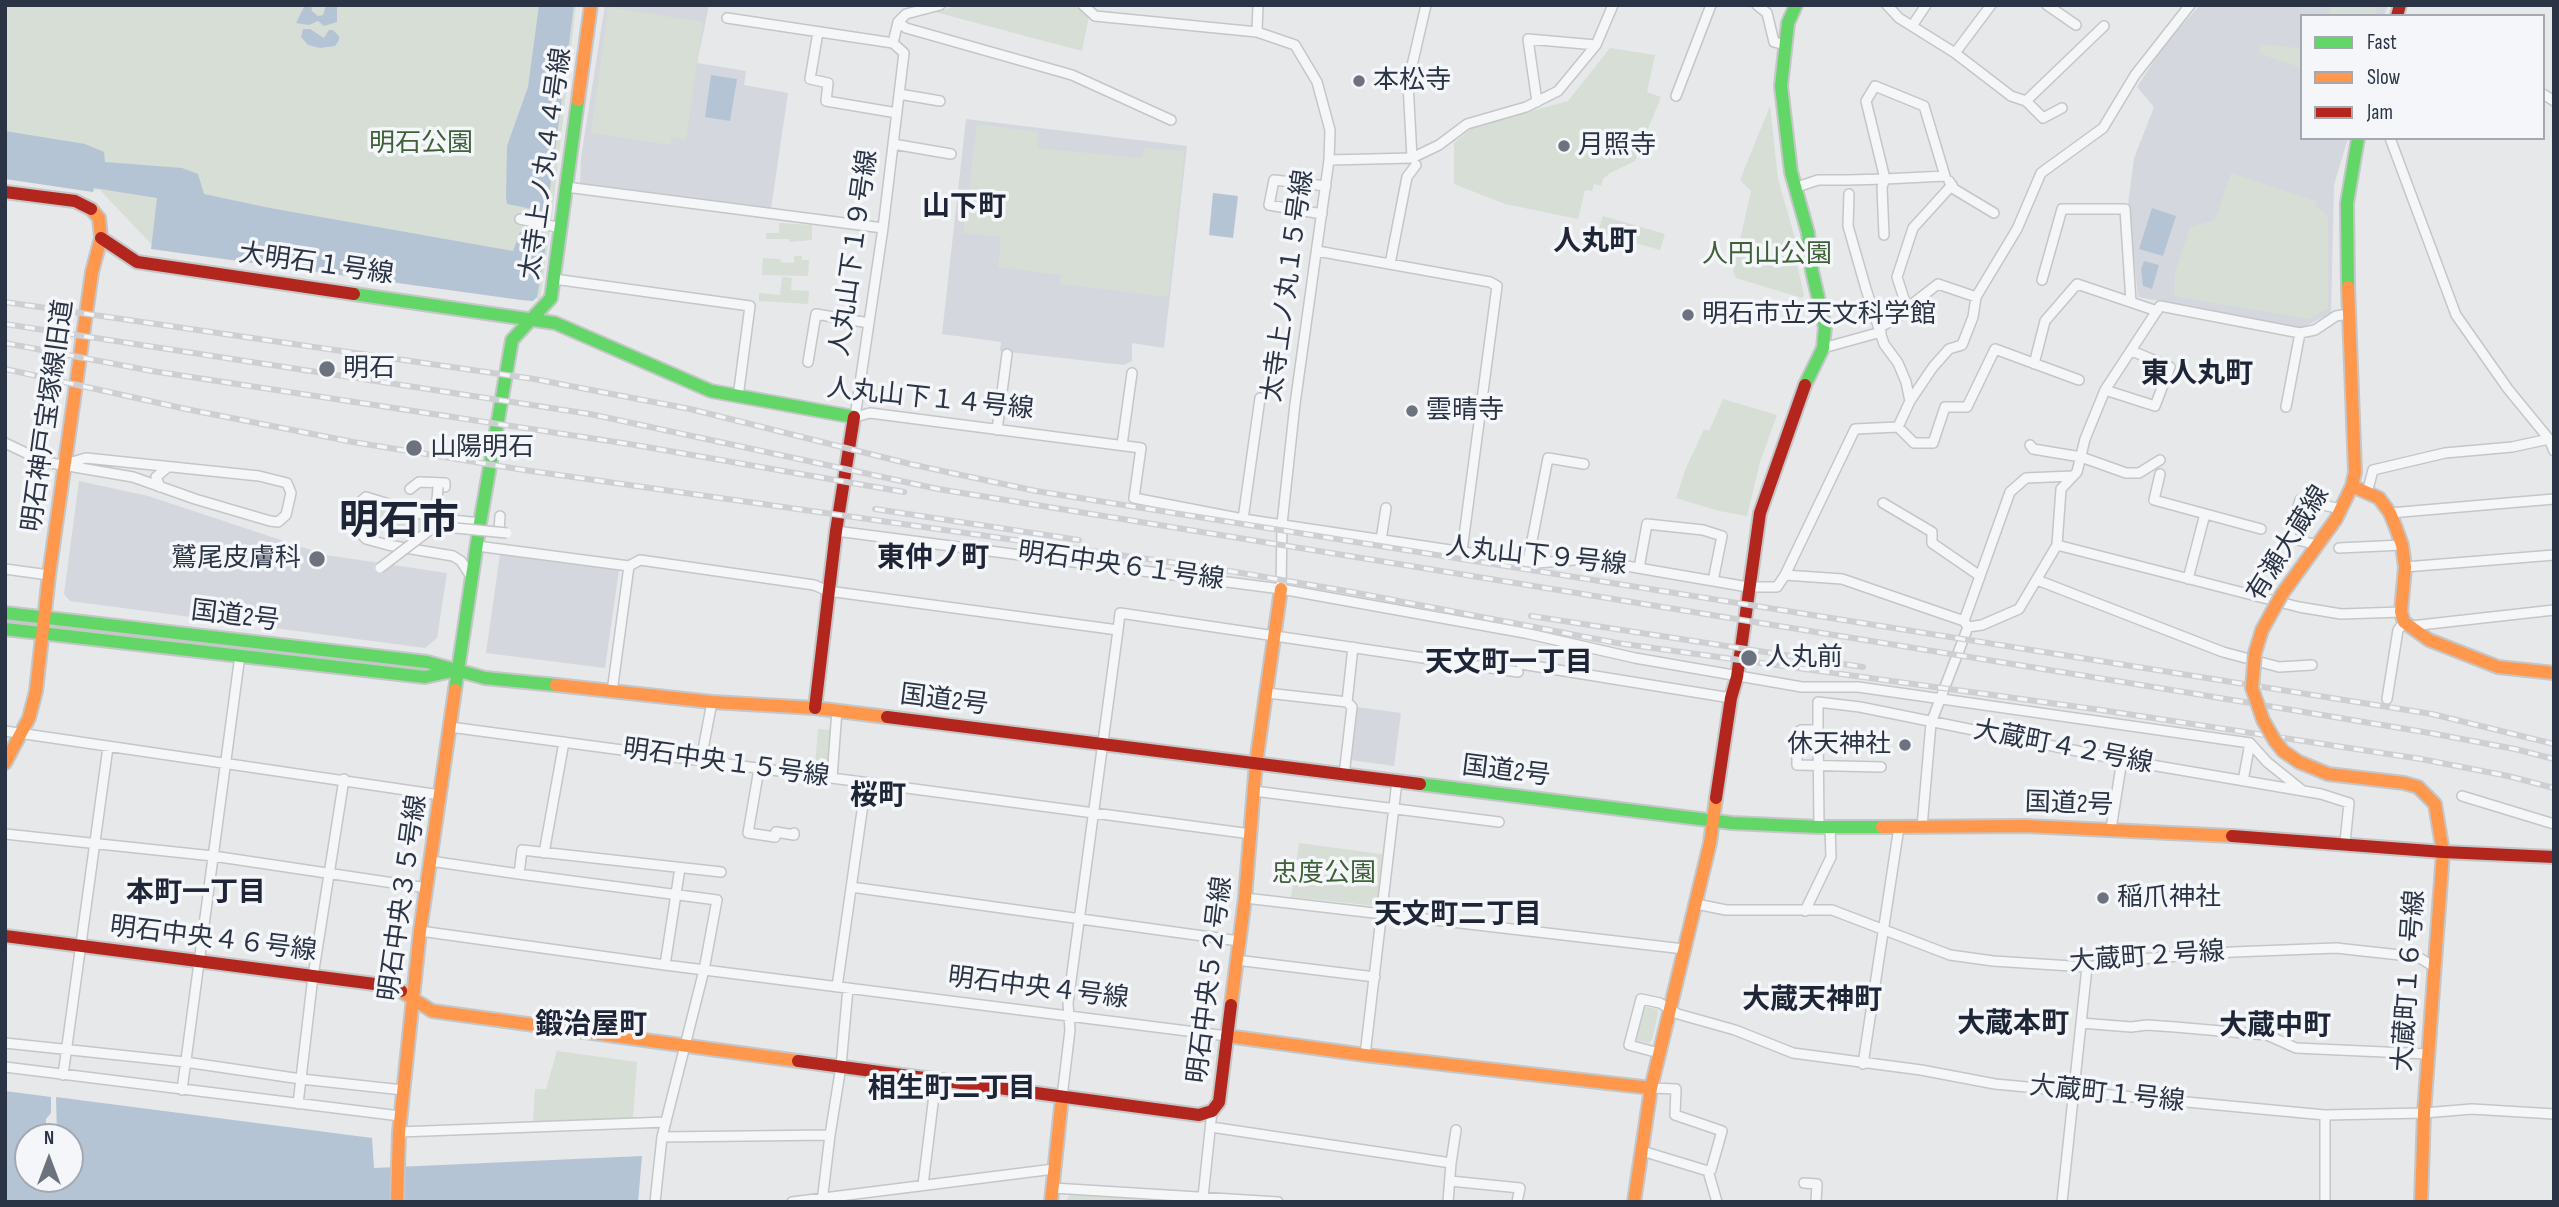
<!DOCTYPE html>
<meta charset="utf-8">
<style>
body{margin:0}
#map{position:relative;width:2559px;height:1207px;overflow:hidden;background:#e6e8ea;font-family:"Sofia Sans Condensed",sans-serif}
canvas{display:block}
.frame{position:absolute;inset:0;border:7px solid #2b3445;pointer-events:none}
.legend{position:absolute;left:2300px;top:14px;width:245px;height:126px;box-sizing:border-box;background:#f4f6f9;border:2px solid #a4a8b1;margin:0;padding:9px 12px;list-style:none;font-size:21px;color:#2b3445}
.legend li{display:flex;align-items:center;gap:14px;height:35px}
.legend b{width:35px;border:2px solid #a4a8b1}
.north{position:absolute;left:14px;top:1123px;width:70px;height:70px;box-sizing:border-box;background:#f4f6f9;border:2px solid #a4a8b1;border-radius:50%;rotate:0deg;font-size:19px;font-weight:700;line-height:28px;text-align:center;color:#2b3445}
.north::after{content:'';display:block;margin:auto;width:24px;height:32px;background:#6c737f;clip-path:polygon(50% 0,100% 100%,50% 72%,0 100%)}
</style>
<div id="map">
<canvas width="2559" height="1207"></canvas>
<div class="frame"></div>
<ul class="legend">
<li><b style="height:9px;background:#63d668"></b>Fast</li>
<li><b style="height:9px;background:#ff974d"></b>Slow</li>
<li><b style="height:9px;background:#b3261e"></b>Jam</li>
</ul>
<div class="north">N</div>
</div>
<script>
const ctx = document.querySelector('canvas').getContext('2d');
ctx.lineJoin = 'round';
function fillPath(path, color) { ctx.fillStyle = color; ctx.fill(path, 'evenodd'); }
const poly = rows => new Path2D(rows.map(r => 'M' + r).join(''));
function strokePath(path, color, width, dash) { ctx.strokeStyle = color; ctx.lineWidth = width; ctx.lineCap = dash ? 'butt' : 'round'; ctx.setLineDash(dash || []); ctx.stroke(path); }
function write(font, color, halo, rows, align = 'center') {
  ctx.font = font + ' "Sofia Sans Condensed","Noto Sans JP",sans-serif'; ctx.lineWidth = 7; ctx.setLineDash([]); ctx.textBaseline = 'middle'; ctx.strokeStyle = halo; ctx.fillStyle = color; for (const [text, x, y, turn = 0] of rows) {
    ctx.save(); ctx.translate(x, y); ctx.rotate((+turn || 0) * Math.PI / 180); ctx.textAlign = isNaN(turn) ? turn : align; if (halo) ctx.strokeText(text, 0, 0); ctx.fillText(text, 0, 0); ctx.restore();
  }
}
fillPath(poly([
 [605,5,709,5,697,63,746,71,744,85,788,93,771,209,580,184,581,158],
 [2200,5,2388,5,2384,16,2302,16,2302,138,2348,138,2334,185,2331,313,2302,328,2138,297,2128,205,2134,158,2154,107,2137,87,2165,44],
 [966,119,1187,146,1164,348,1132,343,1132,361,1124,365,1000,351,1001,342,942,334],
 [79,481,148,496,326,555,447,573,437,638,425,648,70,601,64,594],
 [500,554,619,570,605,668,486,653],
 [1357,707,1401,713,1394,766,1350,760]
]), '#d4d7dd');
fillPath(poly([
 [5,5,576,5,552,216,540,299,153,246,100,190,5,177],
 [961,5,1073,5,1089,16,1082,51,935,12],
 [2330,5,2368,5,2378,7,2375,16,2330,16],
 [608,7,703,22,686,140,672,137,670,145,591,133],
 [2300,41,2302,68,2260,54,2260,44,2299,48],
 [1610,48,1655,55,1647,92,1661,97,1635,161,1610,173,1603,179,1601,186,1594,184,1592,191,1585,190,1578,219,1505,204,1454,184,1454,143,1473,127,1568,101],
 [1770,106,1778,179,1797,245,1798,269,1804,295,1802,298,1736,278,1733,271,1751,191,1740,180],
 [977,124,1038,132,1037,148,1142,158,1144,148,1185,151,1168,297,1060,284,1061,275,998,267,1001,237,963,233],
 [2231,173,2316,201,2317,207,2328,216,2328,308,2309,319,2174,296,2175,273,2190,227,2215,220],
 [1603,216,1665,234,1660,250,1598,232],
 [779,223,812,225,812,240,790,242,789,239,766,239,766,233,779,233],
 [794,256,802,256,802,260,809,260,808,276,762,275,763,258,780,259,781,262,794,263],
 [782,277,792,278,791,290,809,291,808,304,759,301,759,293,780,295],
 [1723,399,1777,415,1760,462,1747,516,1719,511,1676,498,1686,468,1704,429,1709,431],
 [372,509,393,510,423,521,426,527,415,535,372,528,367,523,368,514],
 [818,729,832,730,829,768,815,766],
 [1299,843,1388,855,1382,901,1377,906,1291,897],
 [1646,1007,1657,1009,1658,1014,1652,1040,1649,1043,1638,1041,1636,1038,1642,1010],
 [557,1051,637,1062,633,1118,533,1123,535,1089,546,1089],
 [1070,1195,1200,1200,1224,1202,1065,1202]
]), '#d6ded6');
fillPath(poly([
 [305,5,311,5,312,11,318,16,323,15,326,5,337,5,337,22,324,26,318,21,309,25,296,23],
 [539,5,574,5,547,212,507,204,506,198,507,146,528,87],
 [303,29,310,29,324,38,329,30,333,30,339,36,339,40,335,46,320,48,308,45,301,37],
 [711,75,737,79,730,121,705,117],
 [5,131,85,144,104,152,105,162,182,168,198,174,204,194,270,208,513,251,520,232,547,239,537,297,533,301,521,300,151,249,157,198,94,188,93,192,5,179],
 [1213,193,1238,196,1233,238,1209,235],
 [2152,208,2176,216,2163,256,2139,249],
 [2144,261,2159,265,2152,289,2143,286,2141,269],
 [5,1091,51,1097,51,1113,46,1119,46,1137,28,1137,28,1179,70,1179,70,1137,57,1137,56,1097,372,1138,374,1168,642,1156,638,1202,5,1202]
]), '#b4c4d5');
const street = poly([
 [940,5,906,14,898,22,893,43,904,53,883,228,855,417,870,413,1141,448,1134,498,1243,519,1537,563,1586,559,1748,587,1777,587,1785,575,1842,579,1964,621,1968,627],
 [1083,5,1095,16,1257,32,1295,45,1317,82,1330,130,1329,160],
 [1757,5,1767,13,1774,42,1785,45],
 [1887,5,1899,18,1955,53,2011,96,2026,101,2043,118,2062,108],
 [2047,5,2076,25],
 [727,18,893,43],
 [898,22,906,28,1072,75,1171,120],
 [1912,26,1926,5],
 [818,32,810,79,828,83,826,101,897,113],
 [1257,32,1258,5],
 [1955,53,1991,5],
 [899,94,940,101],
 [2543,94,2554,101],
 [1676,96,1711,5],
 [2026,101,2104,26],
 [1537,102,1528,39,1596,45],
 [2390,138,2456,315,2508,389,2549,439,2554,451],
 [893,144,951,154],
 [1412,158,1408,83,1426,5],
 [1949,181,1954,189,1994,213],
 [566,187,883,228],
 [1794,188,1818,180,1848,180,1885,179,1945,176,1924,106,1875,86,1866,101,1885,179,1882,187,1884,235],
 [1849,194,1848,226,1866,289,1884,344,1898,363,1906,382,1910,401],
 [1322,214,1269,205,1274,180,1326,186],
 [520,219,561,228],
 [1317,251,1490,282,1497,286,1462,551],
 [1390,264,1407,177,1416,165],
 [554,279,750,306,738,397],
 [2042,280,2062,209,2125,209,2131,302],
 [1907,308,1938,284,1976,297],
 [1880,327,1897,318,1907,308,1897,277,1913,228,1952,185],
 [1823,348,1881,332],
 [808,362,816,314,869,323],
 [2034,364,2045,321,2077,284,2157,311],
 [2105,390,2155,406,2170,367,2132,351],
 [2286,407,2300,333],
 [1898,427,1910,401,1933,367,1949,349,1962,345,1973,317,1976,297,2017,229,2041,173,2103,128,2135,75,2190,5],
 [997,430,1007,354],
 [5,443,45,462,133,477,195,499,270,521,278,522,286,515,291,493,287,483,259,476,86,458,65,464],
 [1122,445,1132,373],
 [2030,445,2033,449,2081,457,2126,473,2139,473,2160,460],
 [2160,474,2154,500,2261,529],
 [160,487,156,477,168,467],
 [410,489,419,482,445,483,445,487,438,487],
 [2367,493,2373,470,2445,453,2512,447,2549,439],
 [1883,503,1932,532,1932,543,1980,576],
 [2390,513,2554,499],
 [1243,519,1260,398],
 [836,531,1281,589,1525,633,1635,658,1802,687,1858,687,2250,743,2267,762,2303,791],
 [499,532,500,516],
 [1381,540,1386,508],
 [2057,545,2299,607,2341,614,2401,612],
 [2318,545,2289,538,2300,500,2341,509],
 [477,546,629,566],
 [2339,548,2402,545],
 [1528,561,1548,458,1584,464],
 [629,566,640,560,647,561,814,585,828,591,1118,630,1068,1003,1070,1030,1062,1097],
 [2405,567,2554,555],
 [1639,568,1647,524,1703,530,1722,536,1713,581],
 [5,569,49,575],
 [1785,575,1855,429,1898,427,1914,443,1933,443,1945,407,1967,407,1995,349,2079,380],
 [472,578,461,561,453,556,388,545,366,539,358,530,360,502,366,497,434,518,480,523],
 [2188,579,2205,514],
 [2037,580,2223,652,2279,667,2312,665],
 [1281,589,1282,524,1295,404,1329,160,1412,158,1439,145,1467,124,1526,107,1558,91,1596,45,1613,5],
 [1964,621,2010,492,2026,478,2073,476],
 [2411,626,2554,610],
 [1118,630,1120,613,1518,672],
 [1521,664,1731,698],
 [612,692,629,566],
 [1267,693,1347,702],
 [2387,699,2398,630,2404,622],
 [450,727,1251,834],
 [1818,730,1819,827],
 [5,731,440,795],
 [701,760,712,702],
 [1881,767,1797,765,1797,733,1801,730,1818,730,1818,702,1860,707,2122,760,2321,794,2349,803,2345,843],
 [759,769,748,833,775,837,776,832,794,835,794,833],
 [1344,775,1352,707,1347,702,1353,647],
 [832,778,837,710],
 [2243,781,2250,743],
 [1254,791,1499,822],
 [2462,796,2554,824],
 [1922,827,1931,723,1968,627,1982,625,2019,609,2057,545,2061,489,2077,472,2085,439,2105,390,2160,306,2300,333,2315,330,2336,316,2349,314],
 [2111,829,2122,760],
 [5,834,213,856,427,888],
 [544,853,564,742],
 [430,861,519,874,522,850,721,872],
 [519,874,717,900,704,970,662,1137,655,1202],
 [851,887,1239,941],
 [1245,898,1684,949],
 [1696,904,1726,910,1832,910,1950,955,1993,961,2087,967,2139,959,2233,952,2336,948,2418,957,2436,968],
 [1805,911,1831,857,1830,827],
 [420,931,665,965,1227,1036],
 [1236,960,1375,977],
 [665,965,680,868],
 [837,987,866,783],
 [2081,1023,2131,1027,2147,1025,2175,1027,2267,1035,2296,1048,2428,1054],
 [5,1043,185,1062,301,1079,403,1090],
 [1659,1053,1629,1045,1641,999,1660,1003,1678,1014,1735,1030,1793,1053,1921,1070,1995,1084,2325,1115,2424,1113,2472,1109,2554,1114],
 [1365,1055,1397,781],
 [1863,1064,1899,827],
 [5,1067,400,1116],
 [63,1075,108,747],
 [1651,1088,1676,1089,1675,1115,1722,1131,1711,1170,1708,1171],
 [182,1090,240,655],
 [298,1104,313,976,344,779],
 [2325,1115,2325,1202],
 [1211,1127,1451,1163,1448,1202],
 [399,1132,666,1122],
 [662,1137,830,1135],
 [1642,1151,1708,1171,1717,1202],
 [1451,1163,1456,1130],
 [1450,1181,1520,1188,1517,1202],
 [1804,1183,1817,1184,1816,1202],
 [923,1185,936,1079],
 [1053,1188,1278,1202],
 [1203,1197,1212,1111],
 [792,1202,1054,1169],
 [822,1202,830,1135,841,1066,848,988],
 [2062,1202,2087,967]
]);
const fast = poly([
 [1796,5,1788,23,1781,86,1791,172,1808,233,1812,271,1825,327,1823,348,1805,385],
 [2348,287,2347,203,2358,138],
 [354,294,555,323,711,391,854,417],
 [5,613,427,662,485,678,556,685],
 [5,629,425,677,452,671],
 [455,690,480,523,512,340,551,298,578,100],
 [1420,784,1732,823,1819,827,1882,827]
]);
const slow = poly([
 [578,100,591,5],
 [2352,486,2379,498,2390,513,2396,528,2402,545,2405,567,2401,612,2404,622,2429,640,2498,667,2554,673],
 [2282,594,2336,519,2352,486,2355,472,2348,287],
 [556,685,712,702,815,708,887,717],
 [2299,762,2328,774,2404,783,2418,787,2435,804,2443,852,2424,1113,2421,1202],
 [5,763,29,718,36,691,49,575,92,272,101,238,99,218,91,209],
 [1882,827,2026,826,2232,836],
 [401,991,432,1011,798,1061],
 [1231,1005,1245,898,1256,763,1281,589],
 [1227,1036,1365,1055,1651,1088],
 [397,1202,399,1132,420,931,455,690],
 [1051,1202,1062,1097],
 [1634,1202,1651,1088,1710,843,1716,798]
]);
const jam = poly([
 [2397,16,2400,5],
 [5,192,75,201,91,209],
 [101,238,137,262,354,294],
 [815,708,836,531,854,417],
 [887,717,1420,784],
 [1716,798,1731,698,1737,677,1760,513,1805,385],
 [2232,836,2443,852,2554,857],
 [5,936,390,986,401,991],
 [798,1061,1199,1115,1212,1111,1219,1102,1231,1005]
]);
strokePath(street, '#c4c6c8', 12);
strokePath(fast, '#c4c6c8', 16);
strokePath(slow, '#c4c6c8', 16);
strokePath(jam, '#c4c6c8', 16);
strokePath(street, '#f5f6f7', 9);
strokePath(fast, '#63d668', 12);
strokePath(slow, '#ff974d', 12);
strokePath(jam, '#b3261e', 12);
const rail = poly([
 [5,302,534,379,690,409,910,464,1036,491,2432,714,2554,744],
 [5,324,590,414,938,489,2178,691,2430,733,2515,749,2554,759],
 [5,343,152,371,629,444,904,492],
 [5,369,186,409,353,442,524,470,1218,569,1352,592,1617,643,2101,710,2421,759,2508,776,2554,788],
 [875,509,1079,540],
 [1531,616,1863,667]
]);
strokePath(rail, '#cecfd2', 6);
strokePath(rail, '#f4f6f9', 3.5, [10]);
const streetBridge = poly([
 [438,487,435,526,507,533],
 [380,568,435,526]
]);
const slowBridge = poly([
 [2282,594,2262,630,2255,653,2252,688,2263,720,2275,741,2283,751,2299,762]
]);
strokePath(streetBridge, '#c4c6c8', 12, []);
strokePath(slowBridge, '#c4c6c8', 16, []);
strokePath(streetBridge, '#f5f6f7', 9);
strokePath(slowBridge, '#ff974d', 12);
for (const [x, y, r, color] of [
 [1359,81,7,"#6c737f"],
 [1564,146,7,"#6c737f"],
 [1688,315,7,"#6c737f"],
 [327,369,9,"#6c737f"],
 [1412,411,7,"#6c737f"],
 [414,448,9,"#6c737f"],
 [317,559,9,"#6c737f"],
 [1749,658,9,"#6c737f"],
 [1905,745,7,"#6c737f"],
 [2103,898,7,"#6c737f"]
]) { const dot = new Path2D(); dot.arc(x, y, r, 0, 2 * Math.PI); ctx.fillStyle = color; ctx.fill(dot); strokePath(dot, '#f4f6f9', 2.5); }
write('26px', '#2b3445', '#f4f6f9', [
 ["本松寺",1373,81],
 ["月照寺",1578,146],
 ["明石市立天文科学館",1702,315],
 ["明石",343,369],
 ["雲晴寺",1426,411],
 ["山陽明石",430,448],
 ["鷲尾皮膚科",301,559,"right"],
 ["人丸前",1765,658],
 ["休天神社",1891,745,"right"],
 ["稲爪神社",2117,898]
], 'left');
write('26px', '#3f6138', '#f4f6f9', [
 ["明石公園",421,144],
 ["人円山公園",1767,255],
 ["忠度公園",1324,874]
]);
write('26px', '#2b3445', '#f4f6f9', [
 ["太寺上ノ丸４４号線",547,164,-82],
 ["人丸山下１９号線",855,253,-82],
 ["大明石１号線",316,265,8],
 ["太寺上ノ丸１５号線",1289,286,-82],
 ["人丸山下１４号線",930,400,6],
 ["明石神戸宝塚線旧道",49,416,-82],
 ["有瀬大蔵線",2289,544,-58],
 ["人丸山下９号線",1536,557,6],
 ["明石中央６１号線",1121,567,8],
 ["国道2号",235,617,7],
 ["国道2号",944,701,7],
 ["大蔵町４２号線",2063,748,11],
 ["明石中央１５号線",726,764,8],
 ["国道2号",1506,772,7],
 ["国道2号",2069,805,2],
 ["明石中央３５号線",404,898,-82],
 ["明石中央４６号線",213,940,7],
 ["大蔵町２号線",2147,958,-4],
 ["明石中央５２号線",1211,980,-83],
 ["大蔵町１６号線",2410,981,-86],
 ["明石中央４号線",1038,989,7],
 ["大蔵町１号線",2107,1095,6]
]);
write('bold 28px', '#1d2536', '#f4f6f9', [
 ["山下町",964,208],
 ["人丸町",1595,243],
 ["東人丸町",2197,375],
 ["東仲ノ町",933,559],
 ["天文町一丁目",1509,664],
 ["桜町",878,797],
 ["本町一丁目",196,894],
 ["天文町二丁目",1458,916],
 ["大蔵天神町",1812,1001],
 ["大蔵本町",2013,1025],
 ["鍛治屋町",591,1026],
 ["大蔵中町",2275,1027],
 ["相生町二丁目",952,1090]
]);
write('bold 40px', '#1d2536', '#f4f6f9', [
 ["明石市",399,523]
]);
</script>
